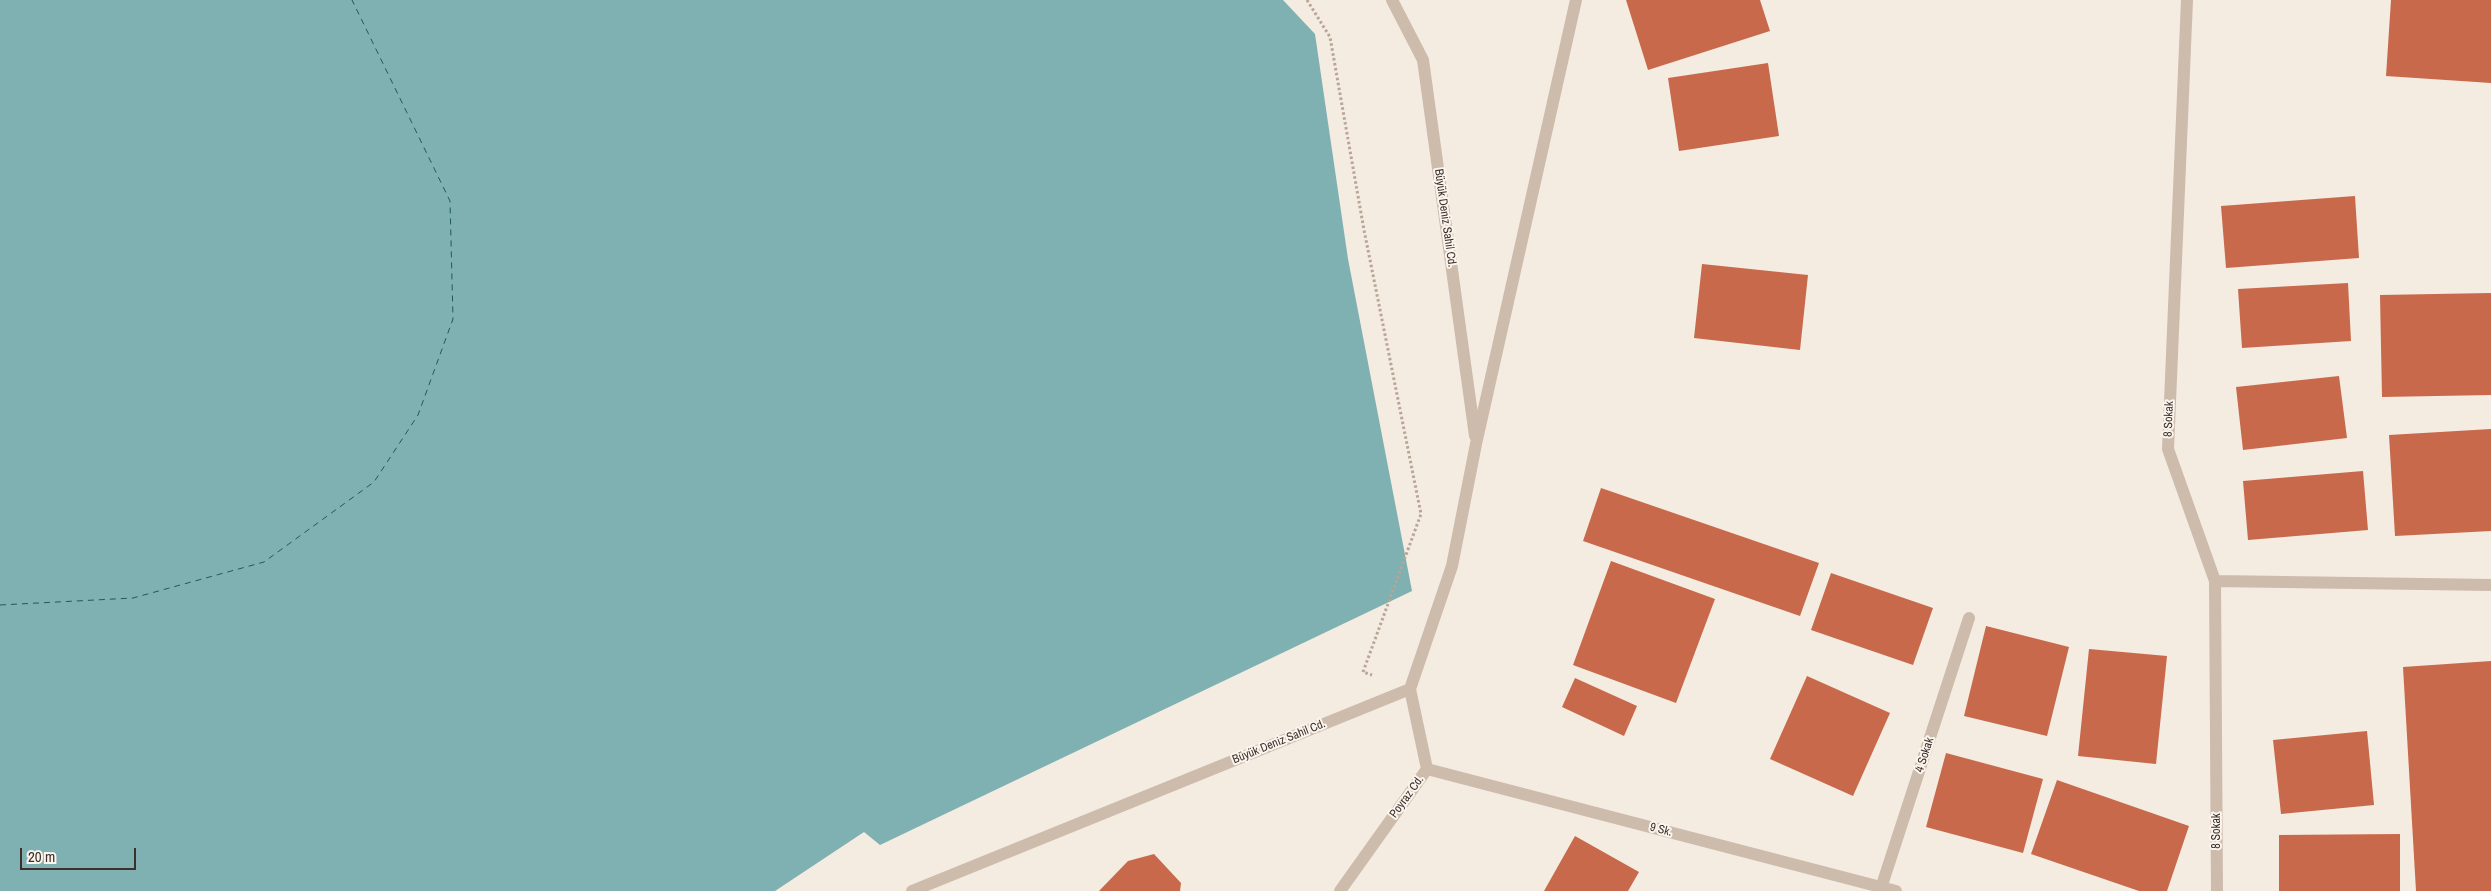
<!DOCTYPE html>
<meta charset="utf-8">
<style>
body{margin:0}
#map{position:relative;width:2491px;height:891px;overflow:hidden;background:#f4ebe1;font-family:"Archivo Narrow",sans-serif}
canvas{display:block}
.scale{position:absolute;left:20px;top:848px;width:116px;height:22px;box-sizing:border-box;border:2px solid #3b302b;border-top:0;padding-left:6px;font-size:15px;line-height:18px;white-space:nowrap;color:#3b302b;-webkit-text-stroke:4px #fbf5ee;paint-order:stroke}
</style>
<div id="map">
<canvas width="2491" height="891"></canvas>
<div class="scale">20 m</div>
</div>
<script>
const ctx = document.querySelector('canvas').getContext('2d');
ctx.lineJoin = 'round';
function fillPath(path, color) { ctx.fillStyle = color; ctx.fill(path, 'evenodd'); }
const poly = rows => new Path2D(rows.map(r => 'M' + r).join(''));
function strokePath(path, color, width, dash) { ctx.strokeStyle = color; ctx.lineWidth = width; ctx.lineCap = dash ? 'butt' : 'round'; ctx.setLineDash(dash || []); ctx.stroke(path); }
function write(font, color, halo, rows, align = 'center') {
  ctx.font = font + ' "Archivo Narrow",sans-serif'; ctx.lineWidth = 4; ctx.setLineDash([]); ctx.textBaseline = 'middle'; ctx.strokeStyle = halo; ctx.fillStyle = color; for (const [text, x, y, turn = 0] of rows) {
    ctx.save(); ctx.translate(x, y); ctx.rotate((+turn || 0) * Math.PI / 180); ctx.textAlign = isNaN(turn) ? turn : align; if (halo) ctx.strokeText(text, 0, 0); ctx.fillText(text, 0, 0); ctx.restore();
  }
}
fillPath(poly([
 [0,0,1283,0,1315,34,1348,259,1412,591,880,845,864,832,775,891,0,891]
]), '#7fb0b2');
strokePath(poly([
 [0,605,133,598,264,562,374,482,418,415,453,319,450,201,352,0]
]), '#1f5a5e', 1, [6, 5]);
fillPath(poly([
 [1626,0,1760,0,1770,31,1648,70],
 [2391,0,2491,0,2491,83,2386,76],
 [1768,63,1779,136,1679,151,1668,78],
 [2355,196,2359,258,2226,268,2221,206],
 [1702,264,1808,275,1800,350,1694,338],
 [2348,283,2351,341,2242,348,2238,289],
 [2491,293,2491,395,2382,397,2380,295],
 [2339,376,2347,438,2243,450,2236,387],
 [2491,429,2491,531,2395,536,2389,435],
 [2363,471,2368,530,2248,540,2243,481],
 [1601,488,1819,563,1800,616,1583,541],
 [1611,561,1715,599,1676,703,1573,665],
 [1831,573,1933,608,1913,665,1811,630],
 [1986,626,2069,647,2047,736,1964,716],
 [2089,649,2167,656,2156,764,2078,756],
 [2491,661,2491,891,2416,891,2403,667],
 [1807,676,1890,713,1853,796,1770,759],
 [1575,678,1637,706,1624,736,1562,707],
 [2367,731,2374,805,2281,814,2273,740],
 [1946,753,2043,779,2023,853,1926,827],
 [2057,780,2189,826,2167,891,2139,891,2031,854],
 [2400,834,2400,891,2279,891,2279,835],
 [1575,836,1639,872,1628,891,1544,891],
 [1154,854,1181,883,1180,891,1099,891,1128,861]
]), '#c8694b');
strokePath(poly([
 [1307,0,1330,37,1364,230,1421,514,1363,672,1372,675]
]), '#b9a596', 3, [2.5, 2.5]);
strokePath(poly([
 [2187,0,2168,449,2215,581,2217,891],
 [2215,581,2491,585],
 [1427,769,1896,891],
 [1880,891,1969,618]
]), '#cdbbac', 12);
strokePath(poly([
 [1392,0,1423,60,1475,436],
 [912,891,1410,689,1452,566,1476,444,1576,0],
 [1340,891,1427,769,1410,689]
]), '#cdbbac', 12);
write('12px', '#3b302b', '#fbf5ee', [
 ["Büyük Deniz Sahil Cd.",1445,218,82],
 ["8 Sokak",2169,419,-88],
 ["Büyük Deniz Sahil Cd.",1279,742,-22],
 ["4 Sokak",1925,755,-72],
 ["Poyraz Cd.",1407,797,-54],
 ["9 Sk.",1661,830,15],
 ["8 Sokak",2217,831,-90]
]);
</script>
